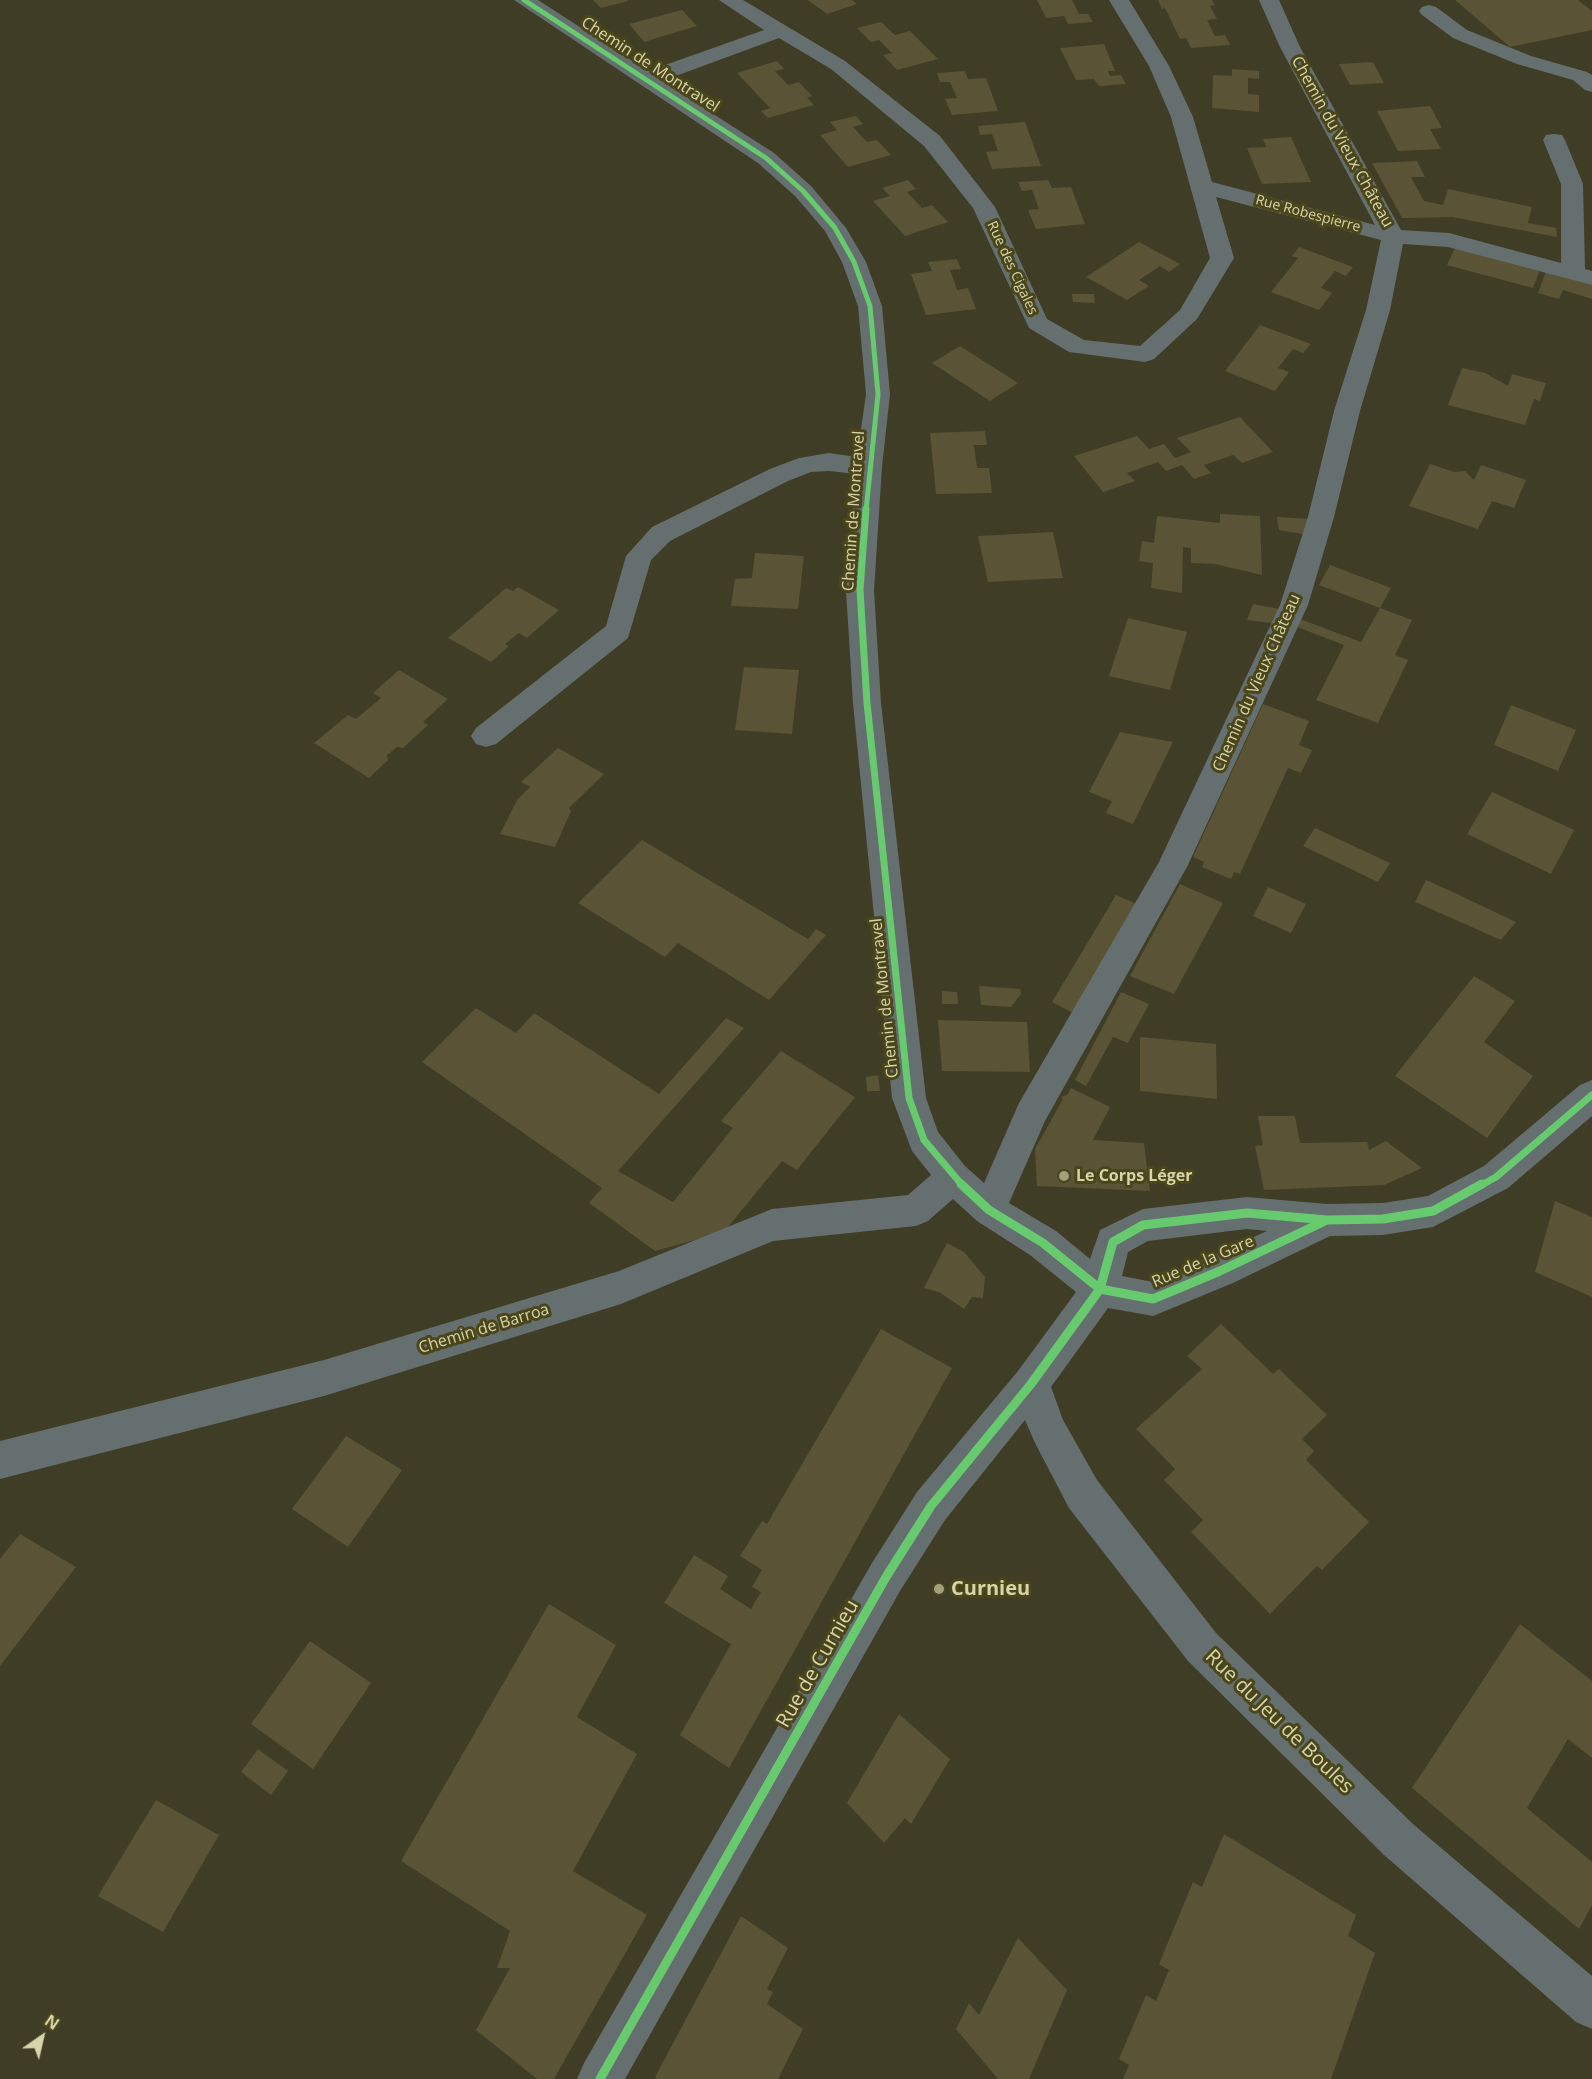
<!DOCTYPE html>
<meta charset="utf-8">
<style>
body{margin:0}
#map{position:relative;width:1592px;height:2079px;overflow:hidden;background:#3f3d25;font-family:"Open Sans",sans-serif}
canvas{display:block}
.north{position:absolute;left:12px;top:2007px;width:60px;height:60px;-webkit-text-stroke:4px #4a461a;paint-order:stroke;rotate:34deg;font-size:16px;font-weight:700;line-height:24px;text-align:center;color:#d7d4ac}
.north::after{content:'';display:block;margin:auto;width:21px;height:27px;background:#d7d4ac;clip-path:polygon(50% 0,100% 100%,50% 72%,0 100%)}
</style>
<div id="map">
<canvas width="1592" height="2079"></canvas>
<div class="north">N</div>
</div>
<script>
const ctx = document.querySelector('canvas').getContext('2d');
ctx.lineJoin = 'round';
function fillPath(path, color) { ctx.fillStyle = color; ctx.fill(path, 'evenodd'); }
const poly = rows => new Path2D(rows.map(r => 'M' + r).join(''));
function strokePath(path, color, width, dash) { ctx.strokeStyle = color; ctx.lineWidth = width; ctx.lineCap = dash ? 'butt' : 'round'; ctx.setLineDash(dash || []); ctx.stroke(path); }
function write(font, color, halo, rows, align = 'center') {
  ctx.font = font + ' "Open Sans",sans-serif'; ctx.lineWidth = 6; ctx.setLineDash([]); ctx.textBaseline = 'middle'; ctx.strokeStyle = halo; ctx.fillStyle = color; for (const [text, x, y, turn = 0] of rows) {
    ctx.save(); ctx.translate(x, y); ctx.rotate((+turn || 0) * Math.PI / 180); ctx.textAlign = isNaN(turn) ? turn : align; if (halo) ctx.strokeText(text, 0, 0); ctx.fillText(text, 0, 0); ctx.restore();
  }
}
fillPath(poly([
 [593,0,628,0,628,1,601,8],
 [808,0,852,0,857,4,827,14],
 [1037,0,1072,0,1079,14,1088,14,1093,22,1068,24,1064,16,1046,18],
 [1158,0,1212,0,1215,5,1210,6,1217,19,1207,20,1215,36,1225,35,1230,45,1191,48,1186,38,1180,39,1165,8,1162,9],
 [1455,0,1578,0,1592,11,1592,30,1510,47],
 [682,10,697,26,644,42,629,24],
 [881,22,895,35,910,31,938,59,897,70,883,55,892,53,879,40,871,42,857,28],
 [1104,44,1115,71,1108,71,1110,76,1121,75,1126,84,1099,86,1094,79,1076,80,1060,48],
 [777,61,784,69,775,71,788,85,799,82,812,96,807,98,814,105,768,118,761,111,770,108,737,73],
 [1373,62,1384,83,1350,85,1339,64],
 [1232,69,1259,71,1259,79,1248,78,1248,94,1259,95,1259,112,1212,108,1213,75,1232,76],
 [965,71,968,79,986,78,998,111,952,115,945,99,957,98,950,82,940,82,937,73],
 [1430,106,1442,128,1430,129,1441,149,1398,151,1377,111],
 [856,116,863,124,853,127,867,142,877,140,891,155,848,167,820,135,837,130,830,122],
 [1025,122,1041,166,992,169,986,152,998,151,992,134,980,135,978,126],
 [1291,137,1311,182,1262,184,1247,148,1266,147,1263,139],
 [1417,161,1425,177,1411,177,1424,201,1443,205,1448,189,1532,207,1528,223,1556,228,1557,237,1452,217,1402,218,1372,163],
 [908,180,916,189,907,192,922,208,932,205,948,222,905,236,873,201,890,196,882,188],
 [1048,180,1052,188,1071,187,1085,224,1036,229,1028,210,1039,209,1032,190,1022,191,1018,182],
 [1139,242,1180,264,1169,272,1160,266,1139,280,1149,286,1127,300,1086,277],
 [1299,247,1353,267,1346,276,1335,271,1321,288,1332,293,1319,310,1271,292,1298,258,1292,256],
 [1455,248,1540,270,1533,288,1447,265],
 [957,259,961,269,950,270,957,290,968,288,976,309,926,315,911,274,932,271,928,262],
 [1546,271,1592,284,1592,299,1563,290,1559,299,1538,293],
 [1072,294,1094,294,1095,303,1073,302],
 [1260,325,1311,344,1303,353,1293,349,1278,368,1289,372,1275,391,1225,371],
 [960,346,1018,383,990,401,932,363],
 [1462,368,1485,373,1508,386,1512,374,1546,383,1540,401,1534,399,1525,425,1448,405],
 [1240,417,1273,452,1242,463,1233,455,1204,465,1211,473,1194,479,1182,465,1166,471,1158,462,1127,473,1135,481,1103,492,1074,456,1137,436,1149,449,1164,444,1175,458,1191,452,1177,438],
 [985,431,987,445,974,445,977,468,989,468,992,493,936,494,930,433],
 [1430,464,1454,472,1465,471,1474,480,1481,465,1526,480,1514,508,1492,501,1478,529,1409,506],
 [1220,514,1260,516,1262,575,1215,564,1191,563,1191,548,1183,547,1182,593,1151,588,1153,563,1139,561,1142,541,1154,543,1157,516,1220,523],
 [1277,517,1313,519,1308,535,1279,530],
 [1053,532,1063,578,988,582,978,536],
 [755,553,804,556,798,609,731,606,735,579,752,578],
 [1330,565,1391,588,1380,608,1319,585],
 [518,587,559,610,527,638,519,633,505,644,509,646,491,662,448,638,506,588,513,591],
 [1253,604,1280,609,1273,623,1247,620],
 [1380,608,1412,620,1395,655,1408,660,1378,723,1316,700,1344,645,1297,627,1300,619,1361,642],
 [1128,618,1187,632,1170,690,1109,676],
 [744,667,799,670,792,734,735,730],
 [399,670,448,699,423,722,428,725,403,748,397,747,387,755,388,760,369,778,314,743,348,715,356,719,381,698,373,693],
 [1263,704,1309,721,1299,745,1312,750,1301,773,1288,768,1240,874,1234,872,1231,879,1202,867,1204,862,1193,857],
 [1511,705,1576,730,1558,771,1494,745],
 [1120,732,1173,742,1133,824,1106,813,1112,801,1089,792],
 [558,748,604,774,569,808,571,811,555,847,500,834,517,800,530,787,521,782],
 [1492,792,1574,830,1551,874,1467,834],
 [1315,828,1390,863,1378,882,1303,846],
 [642,840,808,939,816,929,826,935,769,1000,678,943,665,957,578,903],
 [1426,880,1457,894,1516,922,1501,940,1415,902],
 [1180,884,1223,903,1174,994,1130,976],
 [1268,887,1306,904,1291,933,1253,916],
 [1116,895,1137,904,1075,1014,1052,1002],
 [1474,976,1515,1001,1484,1042,1533,1076,1487,1138,1395,1076],
 [979,986,1020,989,1021,994,1011,1007,981,1005],
 [942,991,957,992,958,1004,942,1004],
 [1121,992,1149,1004,1128,1043,1113,1037,1086,1086,1075,1080],
 [476,1008,516,1033,534,1013,659,1094,726,1018,744,1028,618,1171,673,1202,733,1128,721,1121,781,1051,855,1097,797,1170,782,1161,724,1232,655,1251,589,1203,602,1188,422,1062],
 [938,1020,1027,1022,1030,1072,942,1071],
 [1140,1037,1216,1044,1217,1099,1140,1091],
 [878,1075,880,1091,867,1091,866,1077],
 [1071,1088,1110,1107,1093,1140,1144,1143,1150,1191,1037,1186,1035,1149,1063,1099,1061,1097,1067,1095],
 [1258,1116,1295,1116,1300,1143,1367,1142,1369,1150,1386,1141,1422,1168,1384,1185,1264,1190,1255,1146,1263,1145],
 [1555,1201,1592,1217,1592,1297,1535,1272],
 [947,1243,964,1252,985,1277,983,1298,972,1297,964,1309,939,1292,924,1288],
 [1221,1324,1273,1374,1279,1369,1327,1415,1302,1439,1314,1451,1306,1460,1369,1522,1322,1570,1317,1566,1270,1614,1191,1532,1203,1520,1164,1480,1175,1469,1136,1429,1202,1369,1187,1356],
 [881,1329,952,1368,729,1768,680,1735,731,1644,664,1603,694,1555,728,1576,720,1589,751,1609,761,1592,752,1587,762,1570,740,1556,762,1521,767,1524],
 [346,1436,402,1470,348,1547,292,1509],
 [20,1534,76,1567,0,1666,0,1559],
 [549,1604,616,1645,577,1717,637,1754,573,1871,647,1915,554,2079,537,2079,476,2030,510,1968,497,1968,510,1931,401,1861],
 [1520,1624,1592,1681,1592,1758,1568,1739,1527,1808,1592,1862,1592,1905,1579,1929,1412,1788],
 [310,1641,371,1683,313,1769,251,1724],
 [899,1714,950,1759,911,1824,905,1818,884,1843,847,1803],
 [258,1749,288,1771,271,1795,241,1772],
 [156,1800,219,1835,163,1932,98,1896],
 [1224,1834,1356,1915,1348,1936,1375,1953,1331,2079,1123,2079,1129,2065,1119,2059,1146,1995,1156,2001,1169,1970,1159,1964,1193,1882,1202,1887],
 [741,1916,788,1948,767,1989,773,1992,767,2004,803,2029,778,2079,657,2079,655,2077],
 [1018,1938,1067,1990,1029,2079,998,2079,956,2029,969,2003,979,2015]
]), '#5a5336');
fillPath(poly([
 [514,0,538,0,648,71,764,30,719,0,743,0,845,61,940,136,995,207,1047,319,1084,340,1140,346,1180,310,1210,258,1171,117,1149,66,1109,0,1129,0,1169,66,1193,117,1212,182,1375,225,1280,47,1259,0,1279,0,1300,47,1401,230,1449,233,1561,263,1561,184,1543,140,1546,135,1554,134,1562,135,1565,140,1583,184,1585,269,1592,271,1592,285,1448,247,1403,244,1390,310,1360,411,1334,517,1308,605,1187,867,1045,1121,1009,1203,1056,1231,1090,1259,1100,1230,1143,1209,1247,1197,1327,1204,1383,1203,1428,1196,1484,1166,1580,1085,1592,1080,1592,1116,1508,1188,1433,1227,1383,1235,1330,1236,1233,1283,1153,1316,1108,1308,1051,1387,1063,1420,1097,1480,1216,1633,1414,1825,1592,1976,1592,2029,1576,2022,1384,1855,1188,1661,1069,1508,1035,1443,1025,1420,945,1520,900,1591,625,2079,577,2079,584,2063,872,1563,917,1492,1018,1371,1076,1292,1030,1255,977,1221,953,1199,928,1221,916,1226,773,1241,621,1304,324,1396,0,1479,0,1441,324,1360,619,1271,772,1209,908,1195,931,1175,912,1151,892,1098,853,703,846,590,856,474,829,471,811,472,788,481,670,541,651,560,628,638,496,744,486,747,476,744,471,736,476,728,606,626,626,556,652,527,770,469,799,458,829,453,857,457,866,394,858,306,842,262,825,231,795,196,758,163,514,0],
 [779,38,831,69,924,146,973,208,1029,328,1069,352,1145,362,1154,359,1197,319,1234,258,1216,197,1381,240,1366,310,1334,411,1308,517,1280,605,1159,862,1019,1103,984,1183,965,1166,938,1132,926,1098,881,703,874,590,882,467,890,394,882,306,866,262,846,228,811,186,774,153,662,81,779,38],
 [1247,1229,1267,1231,1153,1282,1122,1276,1128,1252,1148,1241,1247,1229],
 [1429,5,1436,7,1467,30,1531,56,1587,72,1592,75,1592,92,1585,90,1573,80,1517,64,1453,38,1422,15,1419,11,1422,7,1429,5]
]), '#656f70');
strokePath(poly([
 [524,0,766,158,803,191,835,228,854,262,870,306,878,394,866,511]
]), '#67ca6e', 5);
strokePath(poly([
 [866,509,860,590,867,703,909,1098,924,1140,963,1186],
 [1480,1186,1496,1177,1592,1095]
]), '#67ca6e', 7);
strokePath(poly([
 [961,1184,989,1210,1043,1243,1100,1289,1153,1299,1220,1271,1327,1220],
 [600,2079,886,1577,931,1506,1031,1384,1100,1289,1113,1242,1143,1225,1247,1213,1327,1220,1383,1219,1433,1211,1482,1184]
]), '#67ca6e', 9);
for (const [x, y, r, color] of [
 [1064,1176,6,"#a29f7d"],
 [939,1589,6,"#a29f7d"]
]) { const dot = new Path2D(); dot.arc(x, y, r, 0, 2 * Math.PI); ctx.fillStyle = color; ctx.fill(dot); strokePath(dot, '#4a461a', 2); }
write('14px', '#d7d4ac', '#4a461a', [
 ["Rue Robespierre",1308,214,15],
 ["Rue des Cigales",1012,268,65]
]);
write('16px', '#d7d4ac', '#4a461a', [
 ["Chemin de Montravel",650,65,33],
 ["Chemin du Vieux Château",1342,142,61],
 ["Chemin de Montravel",854,511,-86],
 ["Chemin du Vieux Château",1257,683,-66],
 ["Chemin de Montravel",885,998,-96],
 ["Rue de la Gare",1203,1262,-23],
 ["Chemin de Barroa",484,1329,-17]
]);
write('bold 16px', '#d7d4ac', '#4a461a', [
 ["Le Corps Léger",1076,1176]
], 'left');
write('bold 20px', '#d7d4ac', '#4a461a', [
 ["Curnieu",951,1589]
], 'left');
write('20px', '#d7d4ac', '#4a461a', [
 ["Rue de Curnieu",818,1664,-60],
 ["Rue du Jeu de Boules",1279,1722,44]
]);
</script>
